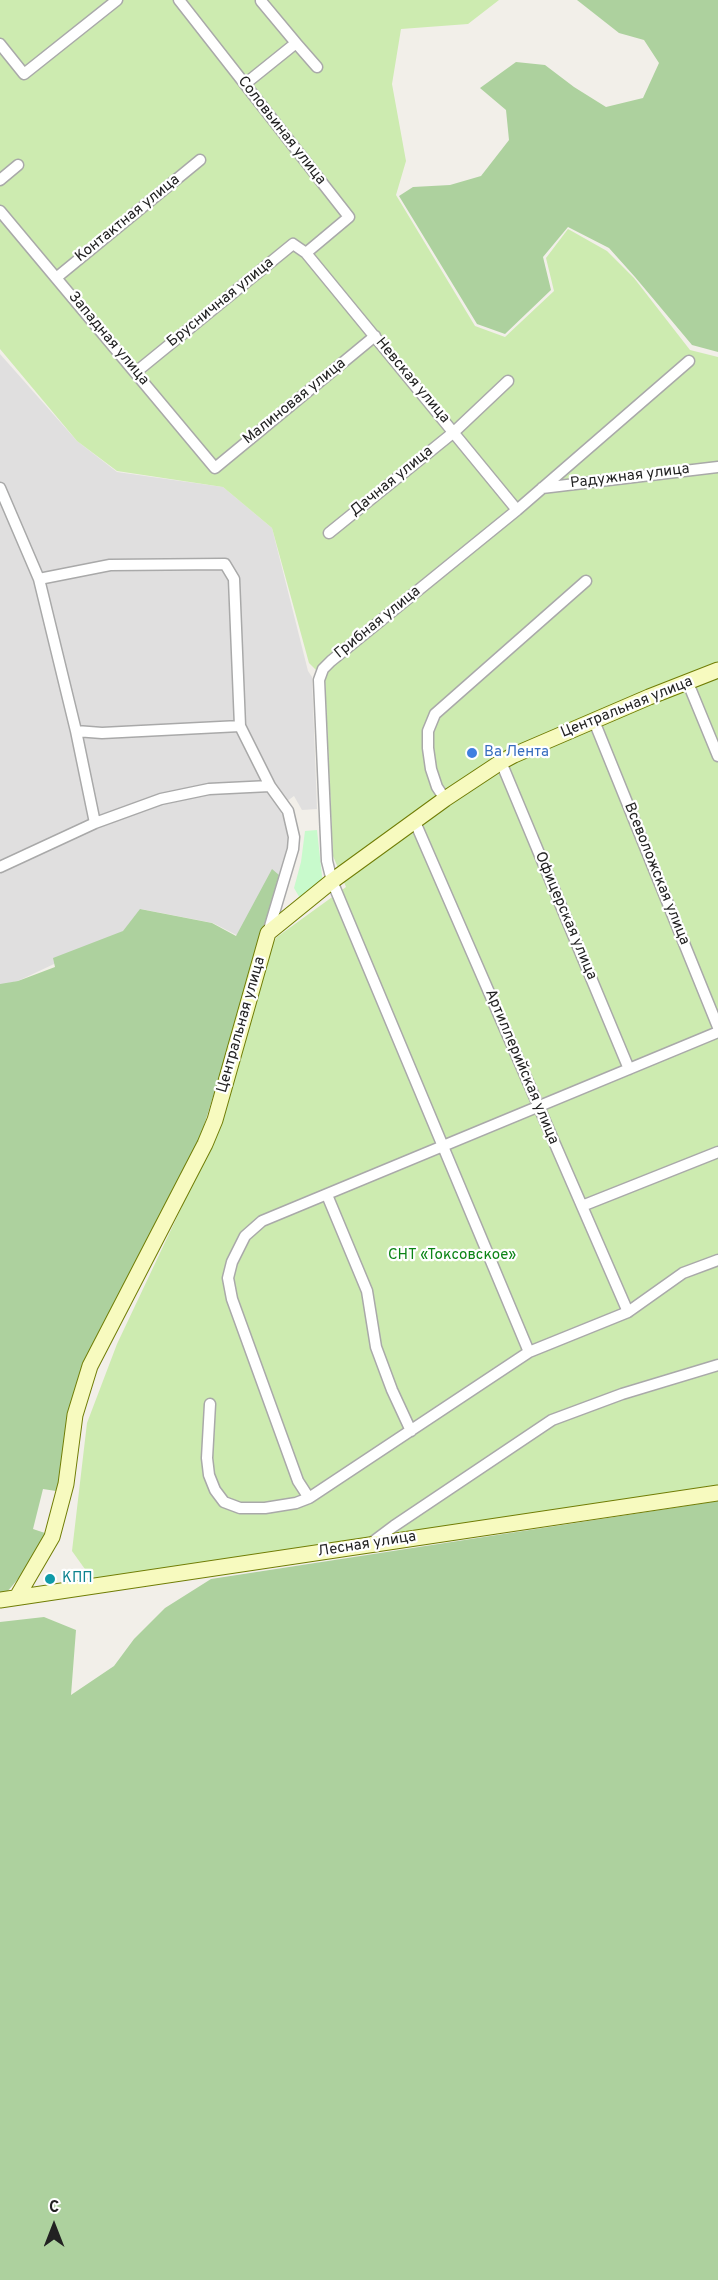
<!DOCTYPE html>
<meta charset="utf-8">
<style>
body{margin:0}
#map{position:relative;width:718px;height:2280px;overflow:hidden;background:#f2efe9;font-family:Overpass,sans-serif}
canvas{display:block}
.north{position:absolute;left:24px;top:2196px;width:60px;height:60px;-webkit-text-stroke:4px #fff;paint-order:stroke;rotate:0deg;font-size:16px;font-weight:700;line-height:24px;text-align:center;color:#222}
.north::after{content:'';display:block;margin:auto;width:21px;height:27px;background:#222;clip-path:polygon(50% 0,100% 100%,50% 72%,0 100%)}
</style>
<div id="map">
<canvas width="718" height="2280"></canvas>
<div class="north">С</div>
</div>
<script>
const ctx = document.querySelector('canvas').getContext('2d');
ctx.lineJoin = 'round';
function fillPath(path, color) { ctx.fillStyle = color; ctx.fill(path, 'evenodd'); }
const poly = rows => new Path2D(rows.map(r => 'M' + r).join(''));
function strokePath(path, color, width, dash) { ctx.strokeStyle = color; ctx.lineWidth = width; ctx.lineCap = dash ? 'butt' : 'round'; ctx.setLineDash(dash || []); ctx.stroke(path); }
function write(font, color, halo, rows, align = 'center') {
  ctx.font = font + ' Overpass,sans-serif'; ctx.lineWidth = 4.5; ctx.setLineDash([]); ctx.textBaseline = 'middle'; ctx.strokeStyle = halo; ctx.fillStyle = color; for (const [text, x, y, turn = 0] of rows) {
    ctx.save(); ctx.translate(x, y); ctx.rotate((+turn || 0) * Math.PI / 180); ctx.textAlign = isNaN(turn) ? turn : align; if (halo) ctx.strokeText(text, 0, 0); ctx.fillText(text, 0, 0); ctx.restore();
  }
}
fillPath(poly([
 [0,354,77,441,117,472,223,487,272,528,308,671,312,677,317,809,302,810,294,796,279,807,286,824,289,846,258,946,213,923,141,909,124,931,18,981,0,985]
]), '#e0dfdf');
fillPath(poly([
 [0,0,499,0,468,24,401,29,392,84,406,161,396,195,475,326,505,337,554,291,546,258,568,229,607,251,634,278,690,350,718,357,718,1489,92,1579,72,1551,87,1423,117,1344,211,1145,267,951,277,937,346,887,333,856,325,679,309,663,272,528,223,487,117,471,77,441,0,349]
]), '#cdebb0');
fillPath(poly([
 [577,0,718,0,718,352,692,345,635,277,609,248,568,227,543,257,551,290,505,334,477,324,399,196,413,187,450,185,481,176,509,140,506,110,480,88,516,62,545,65,574,87,606,107,643,98,659,63,644,40,619,33],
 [272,869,279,875,229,1046,200,1138,84,1366,62,1470,56,1491,43,1489,33,1529,48,1534,38,1555,7,1592,0,1593,0,984,18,981,55,967,53,958,123,931,140,909,212,923,236,936],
 [718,1501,718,2280,0,2280,0,1622,44,1617,76,1630,71,1695,114,1666,134,1639,165,1608,211,1579]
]), '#add19e');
fillPath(poly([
 [317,830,323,885,301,900,294,888,301,862,305,831]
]), '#c8facc');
const street = poly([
 [179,0,349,217,306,253],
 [296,43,317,67],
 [0,44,24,74,117,0],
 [245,84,296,43,261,1],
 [0,180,18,165],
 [0,211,215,468,375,336],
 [56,278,200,160],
 [136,372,293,244,306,253,517,510],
 [0,488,39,579,76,731,95,823],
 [542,488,718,467],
 [329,533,454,432,508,381],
 [39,579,110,565,225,564,234,579,240,726],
 [688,683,718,756],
 [594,721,718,1027],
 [76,731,102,733,240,726,270,786],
 [501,762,629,1069],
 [445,799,437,787,431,769,428,748,428,731,435,714,586,581],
 [415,822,628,1312],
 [0,867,95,823,161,799,209,789,270,786,288,811,294,837,293,849,268,933],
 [718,1032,262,1221,245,1236,232,1262,228,1278,232,1299,298,1481,309,1498,529,1352,628,1312,683,1273,718,1260],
 [327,1195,367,1291,376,1347,392,1390,411,1431],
 [582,1206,718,1152],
 [529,1352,332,881,327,861,319,680,323,669,331,661,517,510,689,361],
 [210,1404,207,1458,209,1475,215,1490,224,1502,240,1508,265,1508,296,1503,309,1498],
 [370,1544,394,1526,552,1420,622,1394,718,1365]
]);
const secondary = poly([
 [17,1597,52,1537,66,1484,75,1415,90,1366,205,1144,215,1120,268,933,332,881,445,799,501,762,514,755,649,697,718,670],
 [0,1600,718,1493]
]);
strokePath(street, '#a9a9a9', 13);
strokePath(secondary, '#707d05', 17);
strokePath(street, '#fff', 10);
strokePath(secondary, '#f7fabf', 15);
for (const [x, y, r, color] of [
 [472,753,6,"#3f7fe0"],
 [50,1579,6,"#0f9aa8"]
]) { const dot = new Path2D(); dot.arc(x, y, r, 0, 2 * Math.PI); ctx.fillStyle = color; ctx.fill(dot); strokePath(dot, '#fff', 2); }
write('15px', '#222', '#fff', [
 ["Соловьиная улица",281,131,52],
 ["Контактная улица",128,219,-39],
 ["Брусничная улица",221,303,-39],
 ["Западная улица",108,339,50],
 ["Невская улица",412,381,50],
 ["Малиновая улица",295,402,-39],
 ["Радужная улица",630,477,-7],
 ["Дачная улица",392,482,-39],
 ["Грибная улица",378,623,-39],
 ["Центральная улица",627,708,-22],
 ["Всеволожская улица",656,874,68],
 ["Офицерская улица",565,916,67],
 ["Центральная улица",242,1025,-74],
 ["Артиллерийская улица",521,1067,67],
 ["Лесная улица",367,1545,-9]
]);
write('15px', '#366cbe', '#fff', [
 ["Ва Лента",484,753]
], 'left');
write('15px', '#0c8416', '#fff', [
 ["СНТ «Токсовское»",452,1256]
]);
write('15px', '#0d838f', '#fff', [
 ["КПП",62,1579]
], 'left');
</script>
